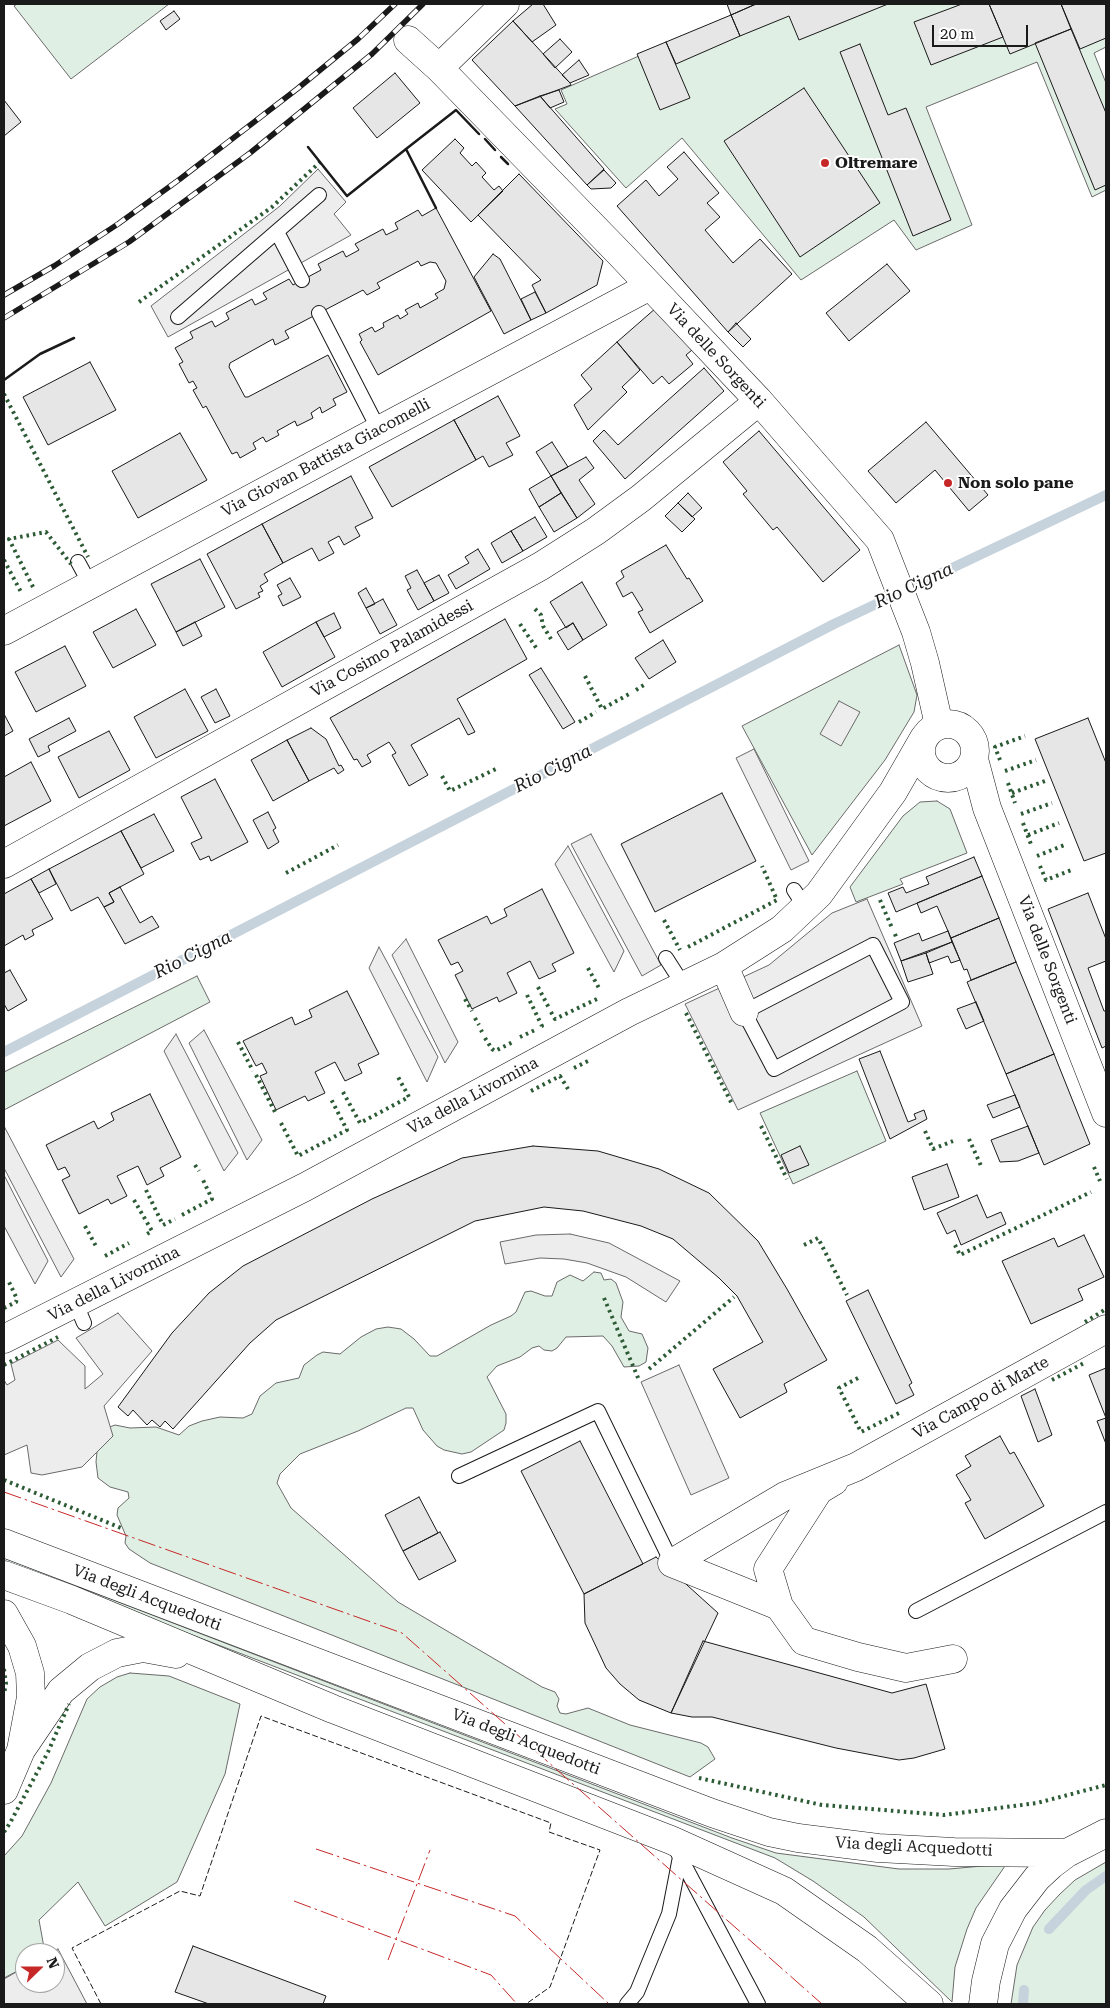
<!DOCTYPE html>
<style>
body{margin:0}
#map{position:relative;width:1110px;height:2008px;overflow:hidden;background:#fff;font-family:"Roboto Serif",serif}
canvas{display:block}
.frame{position:absolute;inset:0;border:5px solid #1a1a1a;pointer-events:none}
.north{position:absolute;left:15px;top:1943px;width:50px;height:50px;box-sizing:border-box;background:#fff;border:1px solid #a3a3a3;border-radius:50%;rotate:68deg;font-size:14px;font-weight:700;line-height:20px;text-align:center;color:#1a1a1a}
.north::after{content:'';display:block;margin:auto;width:18px;height:22px;background:#c62828;clip-path:polygon(50% 0,100% 100%,50% 72%,0 100%)}
.scale{position:absolute;left:932px;top:25px;width:96px;height:22px;box-sizing:border-box;border:2px solid #1a1a1a;border-top:0;padding-left:6px;font-size:15px;line-height:18px;white-space:nowrap;color:#1a1a1a;-webkit-text-stroke:4px #fff;paint-order:stroke}
</style>
<div id="map">
<canvas width="1110" height="2008"></canvas>
<div class="frame"></div>
<div class="north">N</div>
<div class="scale">20 m</div>
</div>
<script>
const ctx = document.querySelector('canvas').getContext('2d');
ctx.lineJoin = 'round';
function fillPath(path, color) { ctx.fillStyle = color; ctx.fill(path, 'evenodd'); }
const poly = rows => new Path2D(rows.map(r => 'M' + r).join(''));
function strokePath(path, color, width, dash) { ctx.strokeStyle = color; ctx.lineWidth = width; ctx.lineCap = dash ? 'butt' : 'round'; ctx.setLineDash(dash || []); ctx.stroke(path); }
function write(font, color, halo, rows, align = 'center') {
  ctx.font = font + ' "Roboto Serif",serif'; ctx.lineWidth = 4; ctx.setLineDash([]); ctx.textBaseline = 'middle'; ctx.strokeStyle = halo; ctx.fillStyle = color; for (const [text, x, y, turn = 0] of rows) {
    ctx.save(); ctx.translate(x, y); ctx.rotate((+turn || 0) * Math.PI / 180); ctx.textAlign = isNaN(turn) ? turn : align; if (halo) ctx.strokeText(text, 0, 0); ctx.fillText(text, 0, 0); ctx.restore();
  }
}
const green = poly([
 [17,4,169,4,71,79,14,6,17,4],
 [758,4,1106,4,1106,47,1094,53,1106,83,1106,190,1092,197,1037,62,926,107,972,225,916,250,894,220,801,280,682,138,626,188,555,109,567,104,561,90,758,4],
 [899,645,917,695,914,712,885,760,812,855,742,726,899,645],
 [937,801,950,809,967,853,900,879,903,884,856,902,850,887,903,816,920,802,937,801],
 [197,976,210,1002,4,1110,4,1072,197,976],
 [857,1071,886,1141,793,1184,760,1113,857,1071],
 [594,1272,601,1273,604,1280,611,1279,616,1283,623,1302,621,1317,629,1331,642,1334,648,1348,646,1362,639,1366,624,1367,612,1346,603,1336,566,1337,557,1348,552,1351,544,1350,539,1346,532,1348,520,1357,497,1366,487,1377,506,1414,506,1423,504,1430,471,1452,462,1454,444,1450,437,1446,423,1430,413,1408,406,1408,358,1431,300,1454,280,1474,277,1483,291,1508,398,1602,542,1687,555,1692,559,1699,557,1706,560,1713,566,1714,588,1708,630,1725,701,1743,708,1747,715,1759,690,1777,150,1563,129,1549,125,1543,126,1536,117,1515,118,1508,129,1498,128,1492,110,1487,98,1478,96,1462,98,1441,107,1428,115,1425,130,1428,156,1427,179,1435,189,1426,202,1421,220,1417,243,1418,252,1414,260,1396,276,1383,299,1378,304,1365,317,1355,323,1352,340,1354,361,1337,376,1329,388,1327,401,1329,414,1339,430,1356,437,1356,491,1325,511,1316,516,1312,525,1292,531,1291,545,1296,552,1296,557,1282,570,1275,583,1281,594,1272],
 [4,1558,732,1838,776,1853,899,1869,949,1869,1004,1864,1005,1866,976,1908,967,1929,955,1967,952,2002,864,1917,813,1881,775,1858,4,1563,4,1558],
 [130,1673,169,1676,240,1704,225,1774,177,1882,105,1926,78,1882,39,1920,45,1953,25,1953,25,1967,4,1978,4,1856,22,1836,51,1783,87,1699,100,1687,117,1677,130,1673],
 [1106,1862,1106,2004,1011,2004,1017,1965,1033,1927,1045,1910,1060,1894,1075,1880,1106,1862]
]);
fillPath(green, '#e0efe3');
strokePath(green, '#6a6a6a', 1);
const parking = poly([
 [318,169,346,202,334,214,351,235,168,337,151,306,280,206,318,169],
 [839,701,860,712,841,746,820,734,839,701],
 [754,749,809,861,791,870,736,758,754,749],
 [591,834,661,965,642,976,571,844,591,834],
 [568,846,624,951,614,972,555,864,568,846],
 [867,899,922,1026,738,1110,685,1004,769,965,832,913,867,899],
 [406,939,458,1042,445,1063,392,955,406,939],
 [379,947,438,1057,427,1082,369,968,379,947],
 [204,1030,262,1140,247,1160,189,1043,204,1030],
 [176,1034,238,1153,224,1171,164,1051,176,1034],
 [5,1128,74,1259,61,1277,4,1168,4,1130,5,1128],
 [4,1175,48,1261,35,1284,4,1226,4,1175],
 [570,1234,609,1243,680,1281,666,1302,626,1277,587,1263,564,1259,540,1258,505,1264,500,1242,536,1235,570,1234],
 [118,1313,152,1351,104,1406,113,1436,82,1467,42,1475,31,1473,27,1445,4,1455,4,1380,7,1385,15,1380,11,1364,58,1340,85,1366,85,1389,103,1374,76,1338,118,1313],
 [679,1365,729,1478,691,1495,641,1382,679,1365],
 [58,1949,87,2004,4,2004,4,1979,25,1967,25,1983,55,1983,55,1953,51,1953,58,1949]
]);
fillPath(parking, '#ededed');
strokePath(parking, '#6a6a6a', 1);
strokePath(poly([
 [4,1052,834,624,1106,495],
 [1049,1929,1086,1890,1106,1876],
 [1023,2004,1024,1990]
]), '#c6d2dc', 10);
const building = poly([
 [533,4,543,4,556,25,532,42,513,21,533,4],
 [727,4,756,4,731,15,727,4],
 [756,4,888,4,799,40,789,16,740,36,731,15,756,4],
 [962,4,989,4,1003,37,931,65,914,22,962,4],
 [989,4,1061,4,1071,29,1010,54,989,4],
 [1061,4,1106,4,1106,38,1080,49,1061,4],
 [174,11,180,19,166,30,160,21,174,11],
 [731,15,740,36,676,64,666,42,731,15],
 [513,21,570,83,571,85,515,106,472,60,513,21],
 [1071,29,1106,113,1106,185,1095,190,1035,43,1071,29],
 [560,39,572,52,555,68,543,54,560,39],
 [666,42,690,98,660,110,637,54,666,42],
 [860,44,888,115,906,108,951,220,913,236,840,52,860,44],
 [579,60,589,75,570,83,562,75,579,60],
 [395,73,420,103,377,138,353,108,395,73],
 [804,88,880,203,800,257,724,141,804,88],
 [559,90,564,102,550,108,540,96,559,90],
 [540,96,604,169,587,185,515,106,540,96],
 [4,100,21,122,4,136,4,100],
 [455,139,464,148,460,153,472,166,476,162,486,173,482,177,494,190,499,186,503,191,471,222,422,170,455,139],
 [684,152,719,193,707,203,720,217,705,230,733,263,760,239,792,274,728,332,617,206,646,180,659,196,678,179,667,167,684,152],
 [604,170,616,183,611,188,591,189,587,185,604,170],
 [519,174,603,261,597,285,546,313,532,285,541,280,478,215,519,174],
 [436,208,491,311,378,375,360,342,362,340,359,334,372,327,375,332,384,327,383,323,398,315,400,319,408,314,405,310,418,303,420,308,438,298,435,294,444,289,446,281,436,263,430,262,421,266,418,261,377,283,380,288,367,295,363,290,285,331,289,338,275,345,273,339,230,363,229,367,245,397,248,397,328,355,347,392,333,399,336,405,322,413,320,407,311,413,313,418,297,426,295,421,277,431,279,435,266,442,263,437,253,443,256,449,240,458,237,452,232,454,206,406,203,408,193,390,197,388,193,381,189,383,179,364,183,362,175,348,193,338,190,332,212,321,215,327,229,319,226,313,252,299,255,305,267,299,263,293,289,279,293,285,321,270,318,264,343,251,346,257,359,250,355,244,383,229,386,235,398,229,395,223,418,210,422,216,436,208],
 [493,254,500,259,531,320,504,334,474,277,493,254],
 [887,264,910,291,849,341,826,313,887,264],
 [535,292,546,313,531,320,521,299,535,292],
 [656,308,692,350,686,355,693,364,669,384,662,376,653,384,617,342,656,308],
 [736,323,751,339,743,347,728,332,736,323],
 [617,342,640,370,622,387,627,392,588,430,574,405,592,389,581,375,617,342],
 [90,362,116,410,48,445,23,397,90,362],
 [704,368,724,391,625,479,593,441,604,430,618,445,704,368],
 [498,396,520,436,506,443,513,455,489,467,483,456,476,460,454,420,498,396],
 [454,420,476,460,392,507,369,467,454,420],
 [926,422,988,495,969,511,935,470,896,503,868,471,926,422],
 [759,431,860,550,823,582,777,527,773,530,743,494,747,491,723,462,759,431],
 [180,433,207,480,138,518,112,471,180,433],
 [552,442,568,467,551,476,536,452,552,442],
 [586,457,594,468,579,480,595,504,577,518,551,476,586,457],
 [351,476,373,518,355,527,360,536,344,545,339,536,328,542,334,553,319,561,312,548,283,563,262,524,351,476],
 [551,476,561,493,539,507,529,489,551,476],
 [561,493,577,518,554,532,539,507,561,493],
 [688,493,702,508,692,517,678,503,688,493],
 [678,503,695,519,682,532,665,516,678,503],
 [535,517,547,537,523,551,511,531,535,517],
 [262,524,283,563,264,574,268,581,260,586,263,591,258,593,260,597,236,609,207,554,262,524],
 [511,531,523,551,502,563,491,543,511,531],
 [666,545,687,579,689,578,703,601,650,633,638,612,643,610,632,592,623,597,616,583,624,577,621,571,666,545],
 [478,549,490,569,456,589,448,575,469,563,465,557,478,549],
 [200,559,225,607,176,632,151,584,200,559],
 [417,570,434,601,418,610,407,590,411,588,405,576,417,570],
 [439,575,449,593,434,601,424,583,439,575],
 [290,578,301,597,283,606,278,596,282,594,277,585,290,578],
 [582,582,607,625,583,640,573,623,566,628,550,602,582,582],
 [366,588,375,604,366,608,358,593,366,588],
 [383,599,397,625,380,634,366,608,383,599],
 [136,609,156,645,113,668,93,632,136,609],
 [334,613,341,628,324,637,316,622,334,613],
 [505,619,527,659,457,699,475,732,468,735,459,718,411,745,428,775,409,786,392,755,396,753,389,742,367,755,371,762,362,767,357,759,354,760,330,718,505,619],
 [195,622,202,636,183,646,176,632,195,622],
 [316,622,335,657,282,687,263,652,316,622],
 [573,623,583,640,568,650,557,632,573,623],
 [663,640,676,662,649,679,635,658,663,640],
 [65,646,86,686,36,712,15,672,65,646],
 [541,668,575,722,563,729,529,675,541,668],
 [185,689,208,731,156,758,134,717,185,689],
 [216,689,230,716,215,723,201,697,216,689],
 [4,714,13,731,4,736,4,714],
 [69,718,76,731,48,746,50,751,38,757,29,739,69,718],
 [1088,718,1106,763,1106,853,1084,861,1035,739,1088,718],
 [311,728,326,739,339,766,341,765,344,770,338,774,334,768,309,781,287,740,311,728],
 [109,731,130,770,79,798,58,757,109,731],
 [287,740,309,781,273,801,251,760,287,740],
 [31,762,51,801,4,826,4,777,31,762],
 [215,779,248,842,211,861,209,856,200,860,191,843,202,838,181,797,215,779],
 [722,793,756,861,655,912,621,844,722,793],
 [268,812,276,828,273,830,279,842,268,849,253,820,268,812],
 [154,814,174,851,141,868,121,831,154,814],
 [121,831,144,874,109,893,114,902,104,907,98,897,71,911,49,869,121,831],
 [974,857,982,876,896,912,888,893,903,887,906,893,929,884,926,877,974,857],
 [49,869,56,884,39,893,31,879,49,869],
 [982,876,999,918,951,938,937,906,921,913,917,903,982,876],
 [31,879,53,919,32,930,34,935,25,940,23,935,4,946,4,894,31,879],
 [120,887,140,923,152,916,159,927,125,944,104,907,114,902,109,893,120,887],
 [542,889,574,953,552,964,556,971,539,979,530,961,507,973,517,993,499,1002,497,997,472,1009,455,975,463,971,458,962,451,965,438,940,487,916,491,924,507,916,504,909,542,889],
 [1088,893,1106,939,1106,961,1088,968,1104,1011,1106,1011,1106,1046,1102,1048,1048,909,1088,893],
 [999,918,1016,962,971,980,967,969,964,970,951,938,999,918],
 [948,931,952,942,901,961,894,943,919,933,922,941,948,931],
 [952,942,960,960,951,963,948,956,929,963,926,953,952,942],
 [926,953,933,974,908,982,901,961,926,953],
 [1016,962,1054,1054,1006,1074,967,982,1016,962],
 [10,970,27,1000,8,1011,4,1004,4,973,10,970],
 [347,991,379,1054,358,1064,362,1073,345,1081,335,1062,315,1072,325,1093,308,1101,305,1096,276,1110,260,1076,267,1073,262,1063,256,1066,243,1041,292,1017,295,1025,312,1017,309,1010,347,991],
 [976,1002,984,1021,966,1029,957,1009,976,1002],
 [880,1051,908,1122,916,1119,914,1114,924,1110,927,1119,890,1139,859,1059,880,1051],
 [1054,1054,1090,1144,1044,1165,1006,1074,1054,1054],
 [150,1094,181,1157,160,1168,164,1176,147,1185,138,1166,117,1176,127,1196,111,1204,108,1199,79,1214,62,1180,70,1176,65,1167,58,1170,46,1145,94,1121,98,1129,114,1120,111,1113,150,1094],
 [1015,1095,1020,1107,993,1118,987,1105,1015,1095],
 [1028,1126,1039,1153,1018,1161,1000,1162,991,1140,1028,1126],
 [533,1146,598,1151,659,1169,709,1193,758,1241,787,1289,827,1360,784,1384,787,1392,740,1418,713,1369,763,1342,737,1296,719,1278,673,1239,641,1226,583,1211,544,1207,475,1221,276,1320,250,1343,173,1429,165,1421,160,1427,152,1420,147,1425,133,1410,128,1416,118,1407,172,1333,209,1293,243,1266,372,1199,462,1158,533,1146],
 [800,1146,809,1165,789,1173,781,1155,800,1146],
 [947,1164,959,1197,924,1210,912,1177,947,1164],
 [977,1195,987,1218,1001,1212,1006,1224,961,1245,955,1230,947,1234,937,1213,977,1195],
 [1084,1235,1104,1277,1078,1289,1083,1300,1031,1324,1002,1261,1054,1238,1058,1247,1084,1235],
 [868,1290,912,1383,909,1385,914,1395,896,1404,846,1301,868,1290],
 [1106,1368,1106,1444,1097,1421,1106,1418,1089,1375,1106,1368],
 [1035,1389,1052,1435,1038,1442,1021,1396,1035,1389],
 [1000,1436,1010,1454,1014,1452,1044,1506,985,1539,965,1503,971,1500,956,1475,971,1466,965,1456,1000,1436],
 [580,1441,643,1564,584,1594,521,1471,580,1441],
 [419,1497,438,1533,403,1551,385,1515,419,1497],
 [440,1532,456,1561,419,1580,403,1551,440,1532],
 [656,1557,718,1613,671,1713,639,1700,620,1684,606,1668,585,1623,584,1594,656,1557],
 [703,1641,892,1693,926,1684,945,1749,914,1758,899,1760,836,1748,712,1717,692,1717,671,1713,703,1641],
 [193,1946,326,1996,323,2004,209,2004,175,1992,193,1946]
]);
fillPath(building, '#e6e6e6');
strokePath(building, '#1a1a1a', 1);
const lane = poly([
 [277,232,302,280],
 [319,313,379,430],
 [178,317,319,195],
 [78,562,90,584],
 [794,890,805,907],
 [873,945,902,1002,774,1069,744,1012,873,945],
 [666,958,684,986],
 [76,1304,84,1323],
 [459,1476,598,1411,672,1563],
 [916,1611,1106,1512],
 [680,1857,758,2004],
 [627,2004,637,1992,669,1914,680,1857,673,1843]
]);
const street = poly([
 [408,40,439,68,620,254,759,401,880,540,916,632,925,663,939,725],
 [439,68,505,4],
 [4,631,379,430,650,286],
 '921 751a27 27 0 1 1 54 0a27 27 0 1 1-54 0Z',
 [974,759,987,808,1106,1113],
 [4,864,541,566,596,531,641,498,759,401],
 [724,966,744,1012],
 [4,1339,305,1187,629,1012,724,966,782,929,819,894,893,792,924,738],
 [779,1606,768,1569,819,1490,834,1481],
 [953,1659,906,1668,858,1657,804,1641,779,1606,672,1563,785,1496,856,1467,1106,1329]
]);
const secondary = poly([
 [4,1543,712,1813,769,1832,798,1838,878,1848,954,1852,1067,1853],
 [4,1575,72,1600,333,1709,671,1840,784,1891,867,1949,929,2004],
 [4,1614,22,1646,30,1673,31,1697,21,1750,4,1790],
 [21,1750,61,1691,90,1667,117,1653,143,1648,176,1654],
 [983,2004,986,1981,995,1944,1013,1909,1037,1878,1051,1865,1067,1853,1106,1833]
]);
strokePath(lane, '#1a1a1a', 16);
strokePath(street, '#1a1a1a', 29);
strokePath(secondary, '#1a1a1a', 29);
strokePath(lane, '#fff', 14);
strokePath(street, '#fff', 28);
strokePath(secondary, '#fff', 28);
const rail = poly([
 [4,295,54,266,118,224,180,179,297,89,358,39,395,4],
 [4,318,129,242,250,153,372,54,423,4]
]);
strokePath(rail, '#1a1a1a', 5.5);
strokePath(rail, '#fff', 4, [11]);
strokePath(poly([
 [139,302,272,207,320,162],
 [4,394,88,557],
 [4,560,22,594],
 [33,587,9,539,46,532,71,564],
 [535,609,541,615,543,626,551,639],
 [520,624,537,649],
 [585,676,602,709,631,693],
 [636,690,647,683],
 [579,722,596,712],
 [1000,760,995,747,1025,736],
 [1005,771,1036,760],
 [442,776,450,791,498,768],
 [1008,783,1015,803],
 [1012,793,1045,781],
 [1021,814,1052,803],
 [1023,823,1032,847],
 [1028,835,1059,823],
 [1037,856,1067,844],
 [1040,866,1046,880,1074,869],
 [286,873,338,845],
 [880,900,892,928],
 [664,920,680,950],
 [895,934,897,940],
 [688,947,777,900,762,866],
 [588,968,600,990],
 [538,987,549,1008],
 [527,995,542,1026,540,1027],
 [465,999,472,1011],
 [551,1012,555,1019,599,998],
 [686,1013,732,1104],
 [475,1018,479,1025],
 [481,1030,482,1032],
 [520,1037,535,1030],
 [485,1038,492,1049,495,1051,515,1041],
 [238,1042,253,1071],
 [574,1068,588,1061],
 [256,1075,276,1114],
 [531,1091,560,1076,568,1089],
 [343,1092,360,1123,409,1097,398,1077],
 [281,1123,298,1156,347,1130,331,1099],
 [761,1126,787,1179],
 [925,1131,933,1149,953,1141],
 [969,1139,982,1168],
 [195,1165,199,1171],
 [1094,1167,1100,1181],
 [146,1190,163,1225,175,1219],
 [134,1200,152,1231,147,1234],
 [182,1215,212,1199,203,1180],
 [85,1226,97,1248],
 [804,1245,818,1238,847,1295],
 [955,1245,960,1255,1091,1192],
 [105,1256,129,1243],
 [604,1298,639,1380],
 [4,1308,16,1302,17,1299,9,1282],
 [1085,1322,1106,1309],
 [4,1365,58,1337],
 [649,1369,734,1297],
 [858,1378,839,1388,861,1432,901,1412],
 [1052,1380,1086,1362],
 [4,1480,121,1528],
 [4,1669,6,1684,4,1693],
 [699,1778,822,1805,944,1815,1037,1803,1106,1785],
 [4,1832,10,1823,48,1752,69,1704]
]), '#2b5a34', 4, [2.5, 4]);
strokePath(poly([
 [101,2004,72,1948,180,1891,200,1896,261,1716,551,1823,549,1832,600,1850,550,1987,526,2004]
]), '#1a1a1a', 1, [6, 2.5]);
strokePath(poly([
 [485,139,495,150],
 [308,147,347,196,406,149],
 [501,157,508,164],
 [436,208,406,149,456,110,479,134],
 [4,380,40,354,74,338]
]), '#1a1a1a', 2.5);
strokePath(poly([
 [4,1492,402,1633,822,2004],
 [316,1849,515,1916,609,2004],
 [294,1901,491,1975,517,2004],
 [388,1960,430,1850]
]), '#c62828', 1, [18, 4, 2.5, 4]);
for (const [x, y, r, color] of [
 [825,163,5,"#c62828"],
 [948,483,5,"#c62828"]
]) { const dot = new Path2D(); dot.arc(x, y, r, 0, 2 * Math.PI); ctx.fillStyle = color; ctx.fill(dot); strokePath(dot, '#fff', 2); }
write('bold 16px', '#1a1a1a', '#fff', [
 ["Oltremare",835,163],
 ["Non solo pane",958,483]
], 'left');
write('16px', '#1a1a1a', '#fff', [
 ["Via delle Sorgenti",716,356,47],
 ["Via Giovan Battista Giacomelli",326,458,-28],
 ["Via Cosimo Palamidessi",392,649,-29],
 ["Via delle Sorgenti",1047,960,69],
 ["Via della Livornina",473,1096,-28],
 ["Via della Livornina",114,1284,-27],
 ["Via Campo di Marte",981,1398,-29],
 ["Via degli Acquedotti",147,1598,21],
 ["Via degli Acquedotti",526,1742,21],
 ["Via degli Acquedotti",914,1847,3]
]);
write('italic 18px', '#1a1a1a', '#fff', [
 ["Rio Cigna",914,586,-25],
 ["Rio Cigna",553,769,-27],
 ["Rio Cigna",193,955,-27]
]);
</script>
